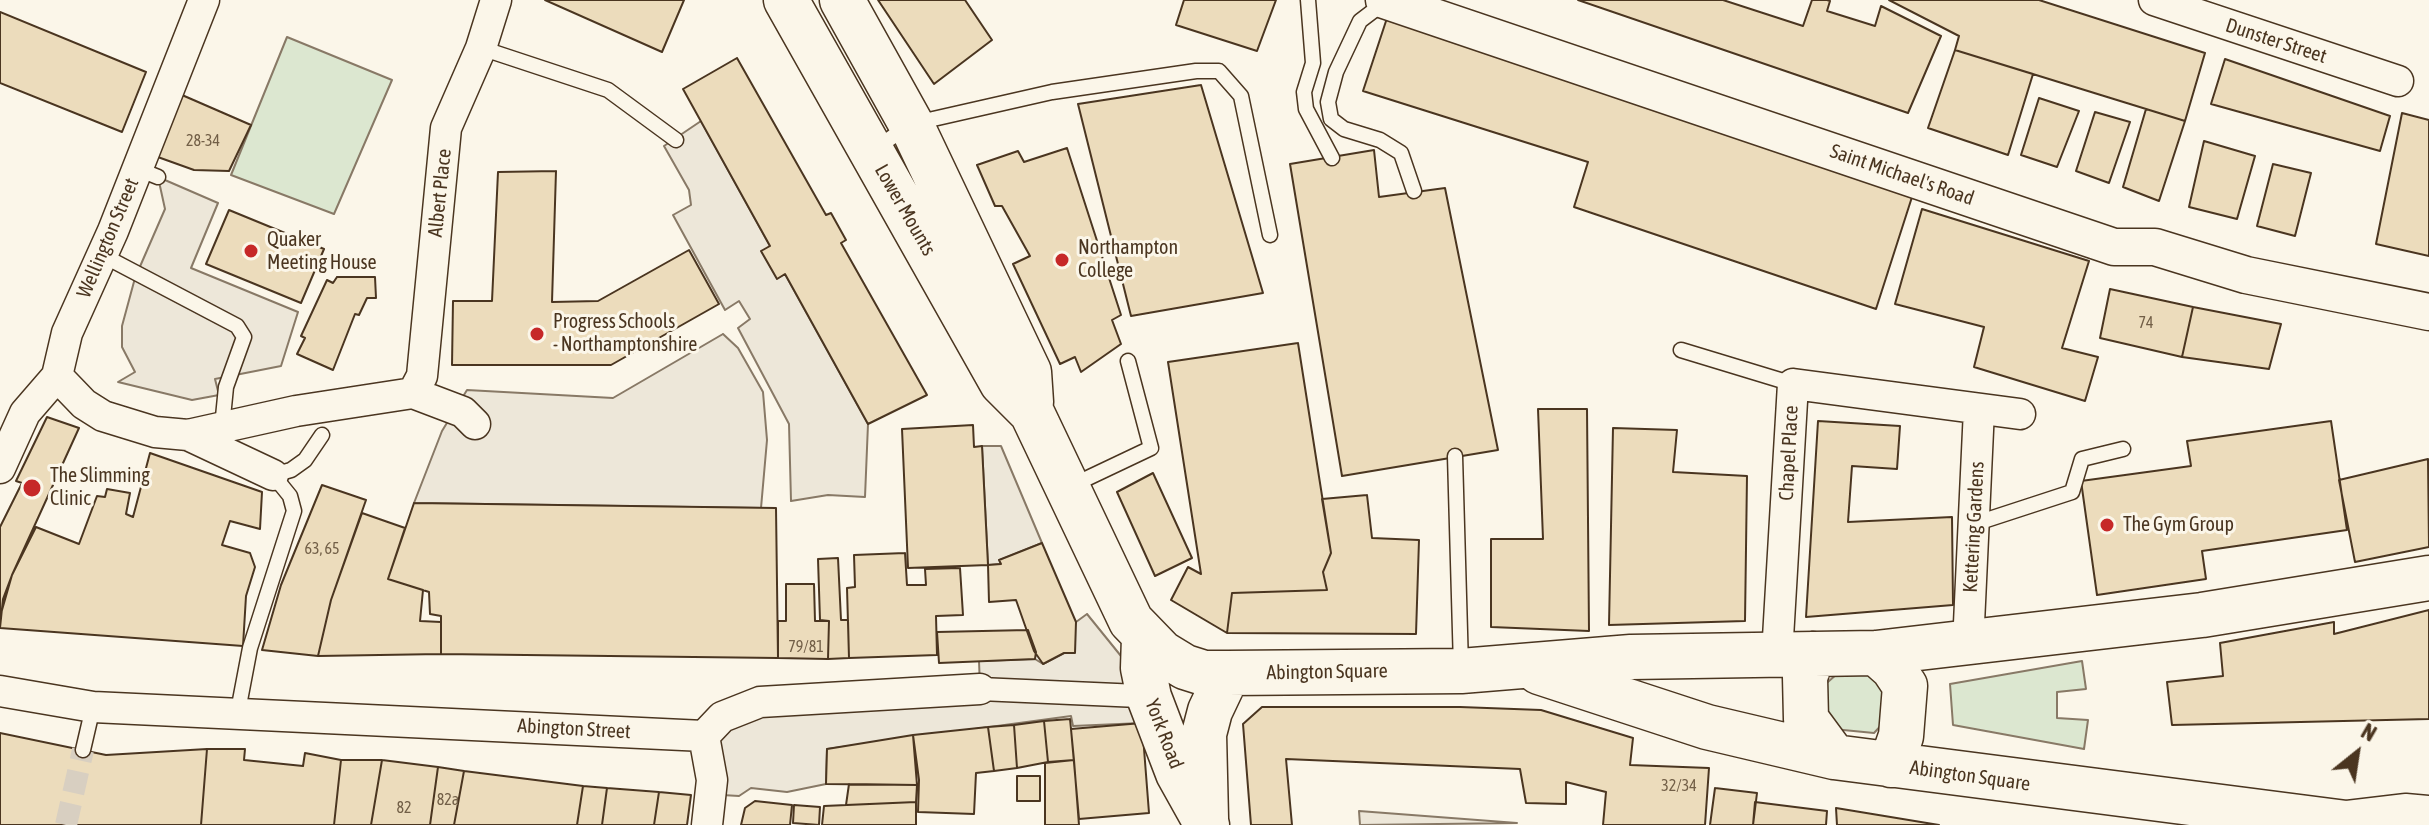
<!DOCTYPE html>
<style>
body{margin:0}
#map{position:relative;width:2429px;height:825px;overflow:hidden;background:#fbf6e9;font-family:"Asap Condensed",sans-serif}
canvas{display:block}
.north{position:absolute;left:2317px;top:713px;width:80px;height:80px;-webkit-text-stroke:6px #fbf6e9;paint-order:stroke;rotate:30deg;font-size:22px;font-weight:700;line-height:32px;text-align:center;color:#4a3520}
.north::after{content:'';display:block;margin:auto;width:28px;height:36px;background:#4a3520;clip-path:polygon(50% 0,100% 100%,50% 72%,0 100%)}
</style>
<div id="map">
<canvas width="2429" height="825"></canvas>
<div class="north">N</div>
</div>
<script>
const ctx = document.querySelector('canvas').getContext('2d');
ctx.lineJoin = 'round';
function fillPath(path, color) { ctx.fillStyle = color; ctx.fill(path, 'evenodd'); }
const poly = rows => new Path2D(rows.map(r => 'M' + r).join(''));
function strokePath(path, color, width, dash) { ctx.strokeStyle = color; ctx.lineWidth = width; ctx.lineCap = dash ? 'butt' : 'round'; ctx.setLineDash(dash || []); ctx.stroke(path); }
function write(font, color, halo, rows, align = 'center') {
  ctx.font = font + ' "Asap Condensed",sans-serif'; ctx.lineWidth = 6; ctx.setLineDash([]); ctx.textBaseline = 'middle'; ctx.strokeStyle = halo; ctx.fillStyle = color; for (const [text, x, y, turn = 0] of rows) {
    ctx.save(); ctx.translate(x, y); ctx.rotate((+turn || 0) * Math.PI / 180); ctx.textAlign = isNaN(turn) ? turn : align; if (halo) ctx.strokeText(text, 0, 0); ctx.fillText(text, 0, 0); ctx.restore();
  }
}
const green = poly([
 [287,37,392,80,334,214,231,175,287,37],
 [2082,661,2086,689,2057,692,2057,718,2088,720,2084,749,1953,725,1950,684,2082,661],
 [1837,674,1869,674,1887,687,1887,719,1874,733,1833,729,1820,713,1821,688,1837,674]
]);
fillPath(green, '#dce7d0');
strokePath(green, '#887966', 2);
const parking = poly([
 [701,121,770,246,762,252,777,278,785,274,868,424,865,497,828,495,791,501,789,424,738,328,750,319,739,301,725,310,673,215,691,205,689,190,664,146,701,121],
 [158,177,218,203,191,268,298,312,281,366,215,379,219,395,192,400,118,382,135,372,122,347,122,326,135,278,165,209,158,177],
 [723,334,738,348,763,392,767,440,761,508,414,503,442,431,467,390,613,398,723,334],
 [982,446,1001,446,1042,543,1000,560,1001,564,988,565,982,446],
 [1087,614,1125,661,1142,723,1073,726,1071,716,827,749,826,784,787,792,751,788,739,796,722,795,720,739,724,728,758,716,980,688,979,661,1035,659,1043,664,1064,653,1076,622,1087,614],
 [1359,811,1517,823,1360,825,1359,811]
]);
fillPath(parking, '#ede7d9');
strokePath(parking, '#887966', 2);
const building = poly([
 [545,0,684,0,662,52,545,0],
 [878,0,965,0,992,40,934,84,878,0],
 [1184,0,1276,0,1257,51,1176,25,1184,0],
 [1578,0,1723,0,1803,26,1812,0,1827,0,1830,1,1827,11,1875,26,1881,6,1941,36,1908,113,1578,0],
 [1889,0,2039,0,2205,53,2185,121,1955,50,1959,36,1889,0],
 [0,12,146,72,122,132,0,83,0,12],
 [1387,18,1912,197,1876,309,1574,207,1588,162,1363,91,1387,18],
 [1955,50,2033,74,2008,155,1928,128,1955,50],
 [737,58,826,215,831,213,846,240,841,243,927,395,868,424,785,274,777,279,761,251,770,246,683,89,737,58],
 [2225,59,2390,116,2380,151,2211,104,2225,59],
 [1201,85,1263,293,1131,316,1078,104,1201,85],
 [182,95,251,125,229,171,194,170,155,156,182,95],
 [2039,98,2079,111,2057,167,2021,155,2039,98],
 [2146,109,2185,121,2159,201,2123,187,2146,109],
 [2095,112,2130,122,2109,183,2076,171,2095,112],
 [2402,113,2429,120,2429,256,2376,244,2402,113],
 [2204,141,2255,156,2237,219,2189,207,2204,141],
 [1067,148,1121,315,1112,320,1121,344,1081,372,1075,357,1060,364,1013,264,1030,256,1002,206,995,206,977,165,1018,151,1024,162,1067,148],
 [1374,150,1379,197,1445,188,1498,450,1342,476,1290,164,1374,150],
 [2273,164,2311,173,2295,236,2257,226,2273,164],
 [556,171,552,302,598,301,689,250,719,304,611,365,452,365,453,301,492,301,498,172,556,171],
 [1922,209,2089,261,2062,348,2098,357,2085,401,1974,367,1984,327,1895,304,1922,209],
 [229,210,324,249,301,303,206,264,229,210],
 [337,277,375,277,376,298,367,298,359,315,355,314,333,370,297,354,305,338,301,336,327,280,333,283,337,277],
 [2110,289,2193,307,2182,357,2100,338,2110,289],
 [2193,307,2281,324,2269,369,2182,357,2193,307],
 [1298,343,1331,553,1323,572,1327,590,1232,593,1227,633,1171,600,1188,567,1201,574,1168,362,1298,343],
 [1538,409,1587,409,1589,631,1491,627,1491,539,1543,539,1538,409],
 [47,417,79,428,12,575,0,617,0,527,22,483,16,481,47,417],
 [1818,421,1900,426,1897,469,1852,466,1848,522,1952,517,1953,605,1806,617,1818,421],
 [2331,421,2347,530,2202,551,2206,579,2097,595,2081,481,2191,466,2187,441,2331,421],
 [973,425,974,447,982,446,988,565,908,568,902,429,973,425],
 [1613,428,1677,430,1673,472,1747,476,1745,621,1609,625,1613,428],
 [150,453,262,492,260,529,230,521,222,545,250,553,255,567,246,596,243,646,0,628,3,599,12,575,36,527,79,544,97,496,105,497,107,489,130,493,126,514,133,517,150,453],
 [2428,459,2429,547,2355,562,2339,480,2428,459],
 [1153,473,1192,558,1155,576,1117,492,1153,473],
 [322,485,366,500,331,600,318,656,262,650,281,585,322,485],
 [1367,495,1372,538,1419,540,1416,634,1227,633,1232,593,1327,590,1323,572,1331,553,1322,499,1367,495],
 [414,503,776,508,778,658,441,654,441,616,430,614,429,592,388,579,414,503],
 [362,513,405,528,388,579,423,590,420,621,441,622,441,654,318,656,331,600,362,513],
 [1042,543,1076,622,1075,653,1064,653,1043,664,1034,651,1016,600,989,602,988,565,1001,564,999,560,1042,543],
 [905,553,907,585,926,585,925,569,960,568,963,615,936,616,937,655,849,658,847,588,855,587,854,555,905,553],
 [838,558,841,620,848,620,849,658,828,659,829,621,820,620,818,559,838,558],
 [786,584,814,584,815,621,829,621,828,659,778,658,778,621,786,621,786,584],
 [2429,610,2429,719,2172,725,2167,682,2223,676,2220,643,2334,622,2334,634,2429,610],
 [1028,630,1036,652,1035,659,939,663,937,632,1028,630],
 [1262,707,1460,707,1541,710,1633,738,1630,765,1709,768,1705,825,1603,825,1606,792,1566,782,1566,804,1526,803,1520,769,1286,759,1292,825,1251,825,1243,724,1262,707],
 [1070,719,1074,760,1048,762,1044,721,1070,719],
 [1044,721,1048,762,1017,768,1014,725,1044,721],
 [1142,723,1149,813,1079,819,1071,729,1142,723],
 [1014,725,1017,768,994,771,988,727,1014,725],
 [988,727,994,771,976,773,974,814,918,812,919,780,913,735,988,727],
 [0,733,106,755,207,749,201,825,0,825,0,733],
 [913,735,917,785,826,784,827,749,913,735],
 [207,749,245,749,244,760,303,766,305,753,341,760,334,825,201,825,207,749],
 [341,760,382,760,371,825,334,825,341,760],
 [382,760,438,767,430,825,371,825,382,760],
 [1074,760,1079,825,1045,825,1045,763,1074,760],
 [438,767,464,771,454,825,430,825,438,767],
 [464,771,583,786,577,825,454,825,464,771],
 [1017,776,1040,776,1040,801,1017,801,1017,776],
 [849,784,917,785,916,802,846,805,849,784],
 [583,786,607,788,602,825,577,825,583,786],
 [607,788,659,792,654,825,602,825,607,788],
 [1715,788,1757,793,1753,825,1710,825,1715,788],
 [659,792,691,795,687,825,654,825,659,792],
 [755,801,792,805,790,825,741,825,745,808,755,801],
 [916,802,916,825,822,825,824,806,916,802],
 [1755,802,1827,811,1826,825,1753,825,1755,802],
 [794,805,820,807,819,825,793,823,794,805],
 [1836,808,1939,825,1837,825,1836,808]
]);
fillPath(building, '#ecdcbc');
strokePath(building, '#4a3520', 2);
strokePath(poly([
 [66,825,83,750]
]), '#d8cfc1', 22, [22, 11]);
const service = poly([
 [1308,0,1313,63,1304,92,1306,109,1332,158],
 [1385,2,1360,21,1336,72,1328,102,1331,119,1344,129,1380,140,1401,153,1414,191],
 [481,48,608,90,676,140],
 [875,149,911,124,1052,92,1196,71,1219,71,1241,96,1270,235],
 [138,169,158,177],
 [102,255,237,326,244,337,226,387,222,427],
 [1681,350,1793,384],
 [1455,456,1461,667],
 [1073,485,1151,448,1128,361],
 [1974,524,2072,492,2082,459,2123,449],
 [238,711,250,648,294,511,290,496,273,475,291,470,305,460,322,435],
 [83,750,93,707]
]);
const pedestrian = poly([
 [980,689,1139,696]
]);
const minor = poly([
 [2154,0,2398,81],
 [57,376,84,404,103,416,155,432,188,435,296,411,413,393,422,376,446,128,481,48,496,0],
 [413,393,463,412,475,424],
 [188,435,273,475],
 [0,468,25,413,57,376,67,333,113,231,204,0],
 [1968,645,1979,409],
 [1777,655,1793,384,2020,414],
 [0,691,93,707,704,736,722,717,760,702,980,689],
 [704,736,712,780,707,825]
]);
const tertiary = poly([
 [1384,0,2114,247,2155,247,2246,275,2429,312]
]);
const primary = poly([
 [786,0,1002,383,1032,413,1131,621,1162,653,1185,667,1204,673,1228,673,1461,671,1631,657,1876,653,2202,615,2429,578],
 [842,0,911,124,1029,372,1031,402],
 [1144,637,1143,668,1149,697,1178,773,1207,825],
 [1876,653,1893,668,1905,686,1901,736,1891,765],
 [1813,654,1805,677,1806,719,1834,757],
 [1539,672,1707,727,1834,757,2346,823,2405,816,2429,818],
 [1206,818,1204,734,1210,711,1228,673]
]);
strokePath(service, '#4a3520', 17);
strokePath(pedestrian, '#4a3520', 25);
strokePath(minor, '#4a3520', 33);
strokePath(tertiary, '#4a3520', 39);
strokePath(primary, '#4a3520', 47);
strokePath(service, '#fbf6e9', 14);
strokePath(pedestrian, '#fbf6e9', 22);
strokePath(minor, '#fbf6e9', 30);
strokePath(tertiary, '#fbf6e9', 36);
strokePath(primary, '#fbf6e9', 44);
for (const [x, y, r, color] of [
 [251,251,8,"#c62828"],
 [1062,260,8,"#c62828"],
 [537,334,8,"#c62828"],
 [32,488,10,"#c62828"],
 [2107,525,8,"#c62828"]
]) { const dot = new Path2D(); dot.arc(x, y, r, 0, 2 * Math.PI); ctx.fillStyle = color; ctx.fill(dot); strokePath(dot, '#fbf6e9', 3); }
write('16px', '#725f47', null, [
 ["28-34",203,141],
 ["74",2146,323],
 ["63, 65",322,549],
 ["79/81",806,647],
 ["32/34",1679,786],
 ["82a",448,800],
 ["82",404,808]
]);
write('20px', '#4a3520', '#fbf6e9', [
 ["Dunster Street",2276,41,18],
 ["Saint Michael's Road",1902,175,19],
 ["Albert Place",440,193,-84],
 ["Lower Mounts",905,210,60],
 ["Wellington Street",108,238,-67],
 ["Chapel Place",1789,453,-87],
 ["Kettering Gardens",1974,527,-87],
 ["Abington Square",1327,672,-1],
 ["Abington Street",574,729,3],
 ["York Road",1164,734,69],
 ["Abington Square",1970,776,8]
]);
write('20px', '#4a3520', '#fbf6e9', [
 ["Quaker",267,240],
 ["Meeting House",267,263],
 ["Northampton",1078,248],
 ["College",1078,271],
 ["Progress Schools",553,322],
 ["- Northamptonshire",553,345],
 ["The Slimming",50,476],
 ["Clinic",50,499],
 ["The Gym Group",2123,525]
], 'left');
</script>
